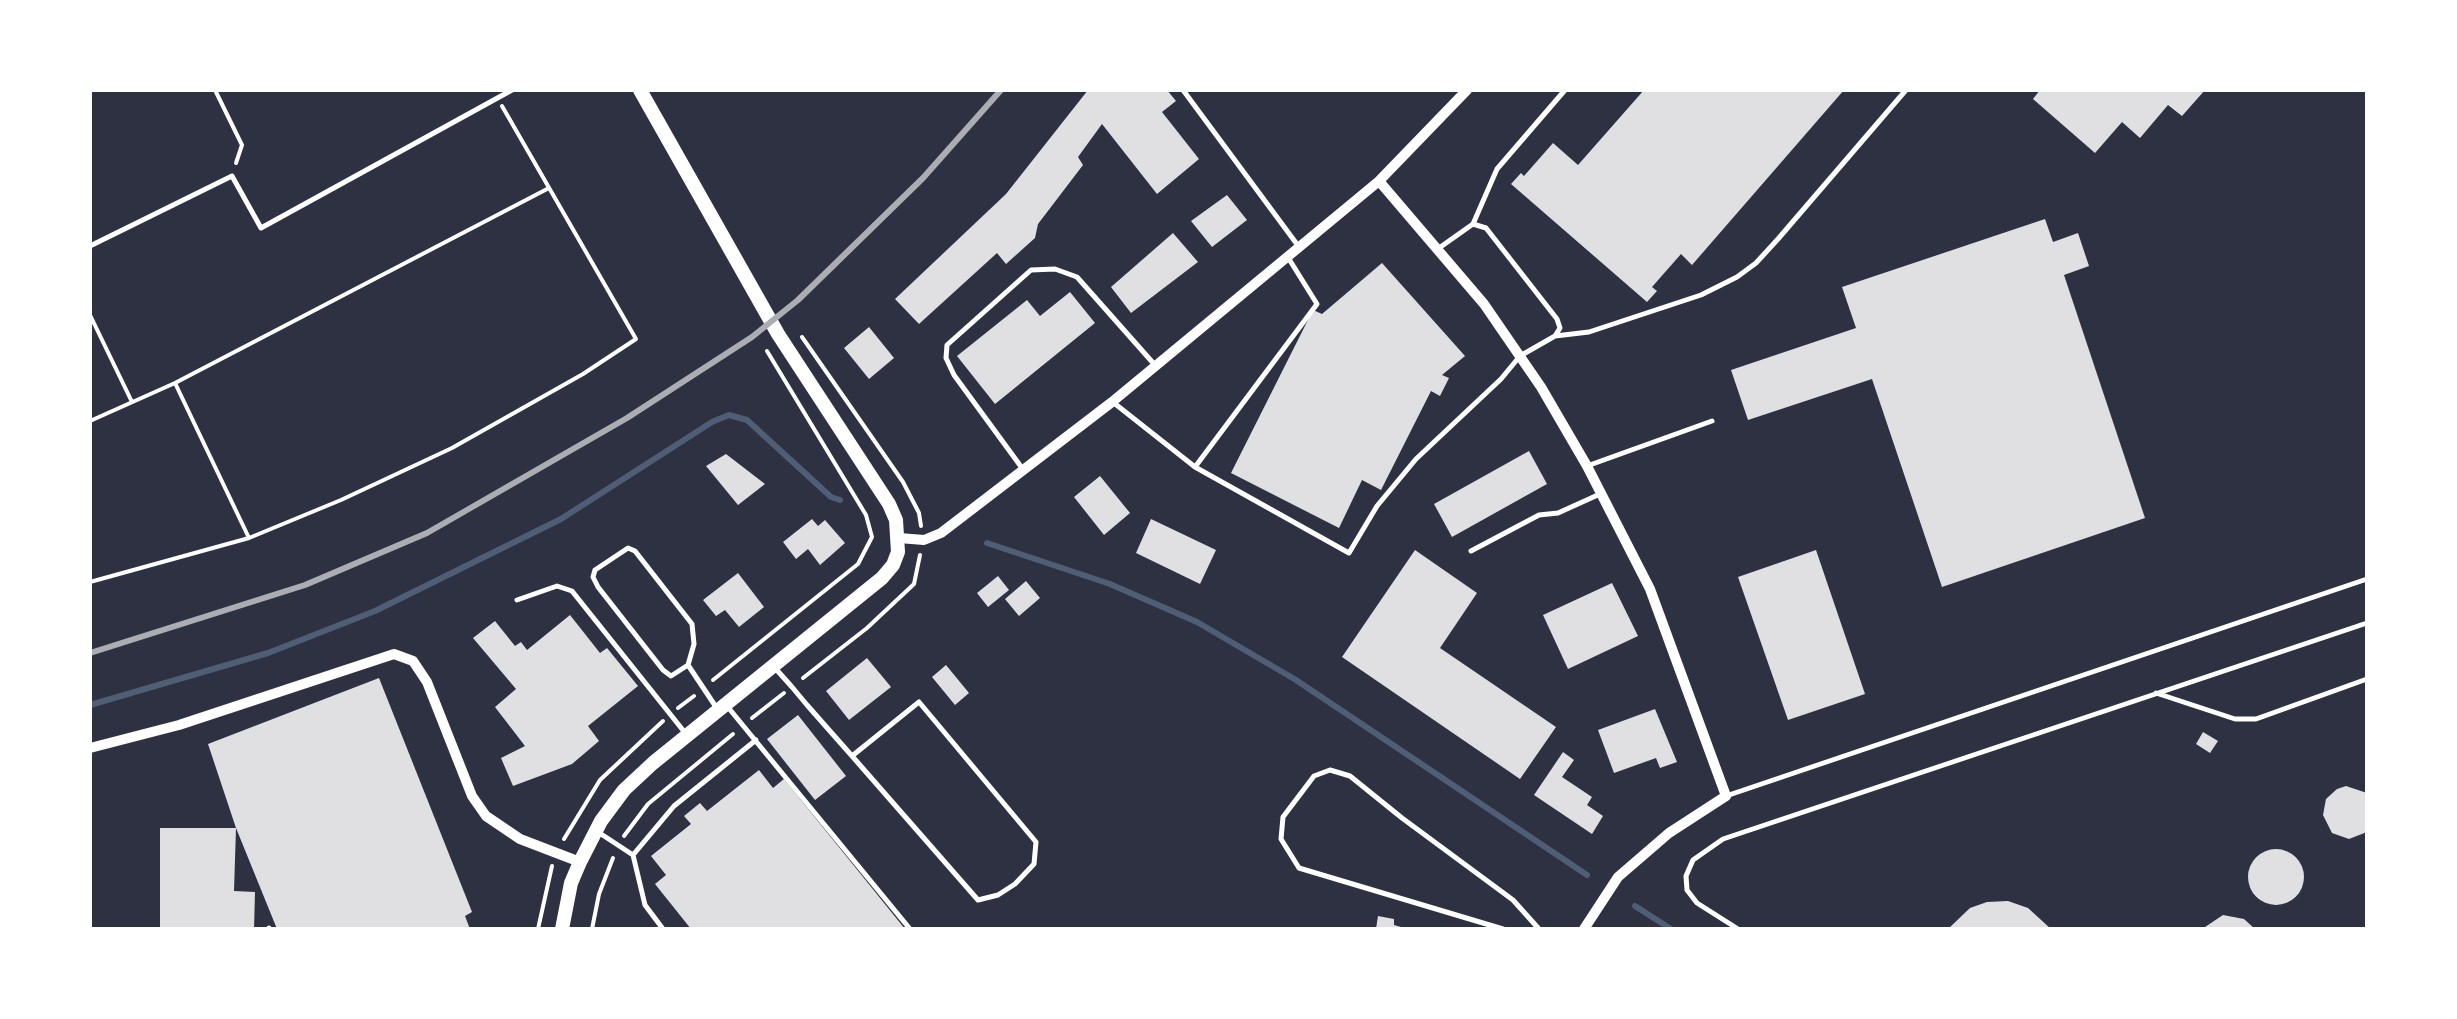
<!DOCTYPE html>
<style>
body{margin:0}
#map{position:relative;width:2457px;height:1019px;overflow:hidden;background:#2d3142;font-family:Inter,sans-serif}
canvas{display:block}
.frame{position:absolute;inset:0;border:92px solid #fff;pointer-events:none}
</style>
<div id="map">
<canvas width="2457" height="1019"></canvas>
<div class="frame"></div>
</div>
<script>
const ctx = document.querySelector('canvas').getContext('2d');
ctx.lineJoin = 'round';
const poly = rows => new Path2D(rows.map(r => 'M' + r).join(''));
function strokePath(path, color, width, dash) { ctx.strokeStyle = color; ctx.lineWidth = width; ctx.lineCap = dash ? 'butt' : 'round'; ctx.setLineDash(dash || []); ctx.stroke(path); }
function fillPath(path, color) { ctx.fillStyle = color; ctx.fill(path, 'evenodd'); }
strokePath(poly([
 [987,543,1110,584,1197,622,1296,680,1587,875],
 [90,705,268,653,375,611,561,519,712,422,729,415,747,420,831,497,840,500],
 [1635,906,1671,929]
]), '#4f5d75', 6);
fillPath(poly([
 [1088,90,1167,90,1176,101,1162,112,1199,159,1157,194,1102,124,1078,157,1083,165,1038,224,1035,238,1006,264,997,253,919,324,895,299,1006,194],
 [1644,90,1844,90,1692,265,1681,254,1652,287,1657,291,1647,302,1511,184,1521,173,1524,176,1553,143,1578,165],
 [2040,90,2205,90,2182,116,2168,105,2140,138,2122,122,2095,153,2033,99],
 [1227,195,1247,220,1212,247,1191,221],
 [2045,219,2053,242,2078,233,2089,266,2064,275,2145,518,1942,587,1872,379,1748,420,1731,370,1856,328,1842,287],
 [1173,233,1198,262,1131,313,1111,287],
 [1382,263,1465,356,1442,375,1449,378,1440,396,1431,391,1381,490,1362,480,1339,528,1231,473,1313,310,1322,314],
 [1070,292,1095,323,995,404,957,356,1027,300,1040,316],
 [869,327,894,358,869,379,844,348],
 [1529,451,1547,484,1452,537,1434,504],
 [726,454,765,484,738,505,706,466],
 [1100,476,1130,513,1104,535,1074,497],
 [812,519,818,526,825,520,845,543,820,565,808,549,796,559,783,542],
 [1151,519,1216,550,1200,584,1136,553],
 [1415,550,1477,593,1440,648,1556,727,1520,779,1342,657],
 [1816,550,1865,694,1788,720,1738,577],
 [738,573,764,607,739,627,725,610,716,616,703,600],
 [998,576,1009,590,988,607,977,593],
 [1026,581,1040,598,1019,616,1005,599],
 [1612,583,1638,636,1568,669,1543,615],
 [570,615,600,653,607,648,638,686,588,726,599,741,572,764,513,786,501,758,525,746,495,707,516,689,473,638,495,621,515,646,521,642,527,650],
 [867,658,891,687,849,720,826,691],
 [946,665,969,693,955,705,932,677],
 [379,678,472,912,465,916,470,929,277,929,236,828,234,891,255,892,254,929,160,929,160,828,236,828,208,744],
 [1655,709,1677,762,1660,768,1656,758,1614,773,1598,730],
 [798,715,846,776,815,800,767,739],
 [2203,732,2218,741,2210,753,2196,744],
 [1563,752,1574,760,1562,777,1592,797,1587,805,1603,816,1592,834,1534,795],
 [759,770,773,788,784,779,905,929,691,929,655,884,666,875,651,856,691,824,684,816,700,803,707,811],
 [2346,786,2367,793,2367,832,2349,839,2332,833,2323,815,2326,799,2337,789],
 '2248 877a28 28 0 1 1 56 0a28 28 0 1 1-56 0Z',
 [2008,901,2028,908,2051,929,1948,929,1970,908,1987,902],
 [2223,915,2244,919,2255,929,2202,929],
 [1378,916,1394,919,1394,925,1408,929,1376,929]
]), '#e0e0e3');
strokePath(poly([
 [215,90,242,145,236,163],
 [90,315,132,402],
 [802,337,903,482,919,513,921,526],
 [175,383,249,538,341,500,452,448,583,374,636,339,502,106],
 [90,421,175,383,549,188],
 [90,582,249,538],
 [803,678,867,628,914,584,920,555],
 [713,680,858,564,872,537,866,515,767,351],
 [678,708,694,696],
 [752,718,784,693],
 [624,836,648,804,733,734],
 [564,839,600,780,663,721],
 [538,929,552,866],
 [592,929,599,894,613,858]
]), '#fff', 4);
strokePath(poly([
 [1183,90,1299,247],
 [1473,224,1497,169,1565,90],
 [90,246,232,176,261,228,512,90],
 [1555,336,1589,332,1701,295,1737,277,1756,263,1778,239,1906,90],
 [1114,403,1195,467,1317,304,1289,259],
 [1587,466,1712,421],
 [1195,467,1349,553,1377,506,1416,459,1501,379,1520,356,1555,336,1560,328,1557,319,1486,228,1473,224,1439,248],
 [1022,468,954,375,946,358,947,345,1031,270,1055,269,1077,277,1154,364],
 [1471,551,1539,515,1558,513,1600,494],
 [517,600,557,586,572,591,686,734],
 [688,665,671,676,663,670,598,587,593,577,595,570,628,548,635,551,692,624,694,644,688,665,716,707],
 [775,668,792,687,807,705,852,756,978,900,998,895,1015,884,1034,864,1036,842,919,702,852,756],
 [2156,693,2235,719,2256,719,2367,679],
 [727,706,910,929],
 [1726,796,2367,579],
 [598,832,633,855,645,905,663,929],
 [633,855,674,806,756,740],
 [269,928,269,929],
 [1503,929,1299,868,1281,839,1283,817,1314,776,1330,770,1350,776,1402,818,1513,900,1539,929],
 [1738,929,1697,903,1687,890,1686,876,1693,860,1723,839,2367,623]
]), '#fff', 5);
strokePath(poly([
 [1379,181,1484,304,1541,387,1587,466,1650,589,1726,796,1669,833,1618,877,1584,929],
 [899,538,924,540,941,533,1112,402,1379,181,1467,90],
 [90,748,179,725,394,654,413,661,427,682,472,796,486,816,520,839,580,862]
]), '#fff', 10);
strokePath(poly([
 [562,929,571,883,580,862,601,821,624,790,653,763,882,578,893,565,898,552,896,520,889,504,778,334,640,90]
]), '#fff', 14);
strokePath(poly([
 [90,653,305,585,427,533,627,418,752,337,798,300,923,178,1001,90]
]), '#abadb3', 6);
</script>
